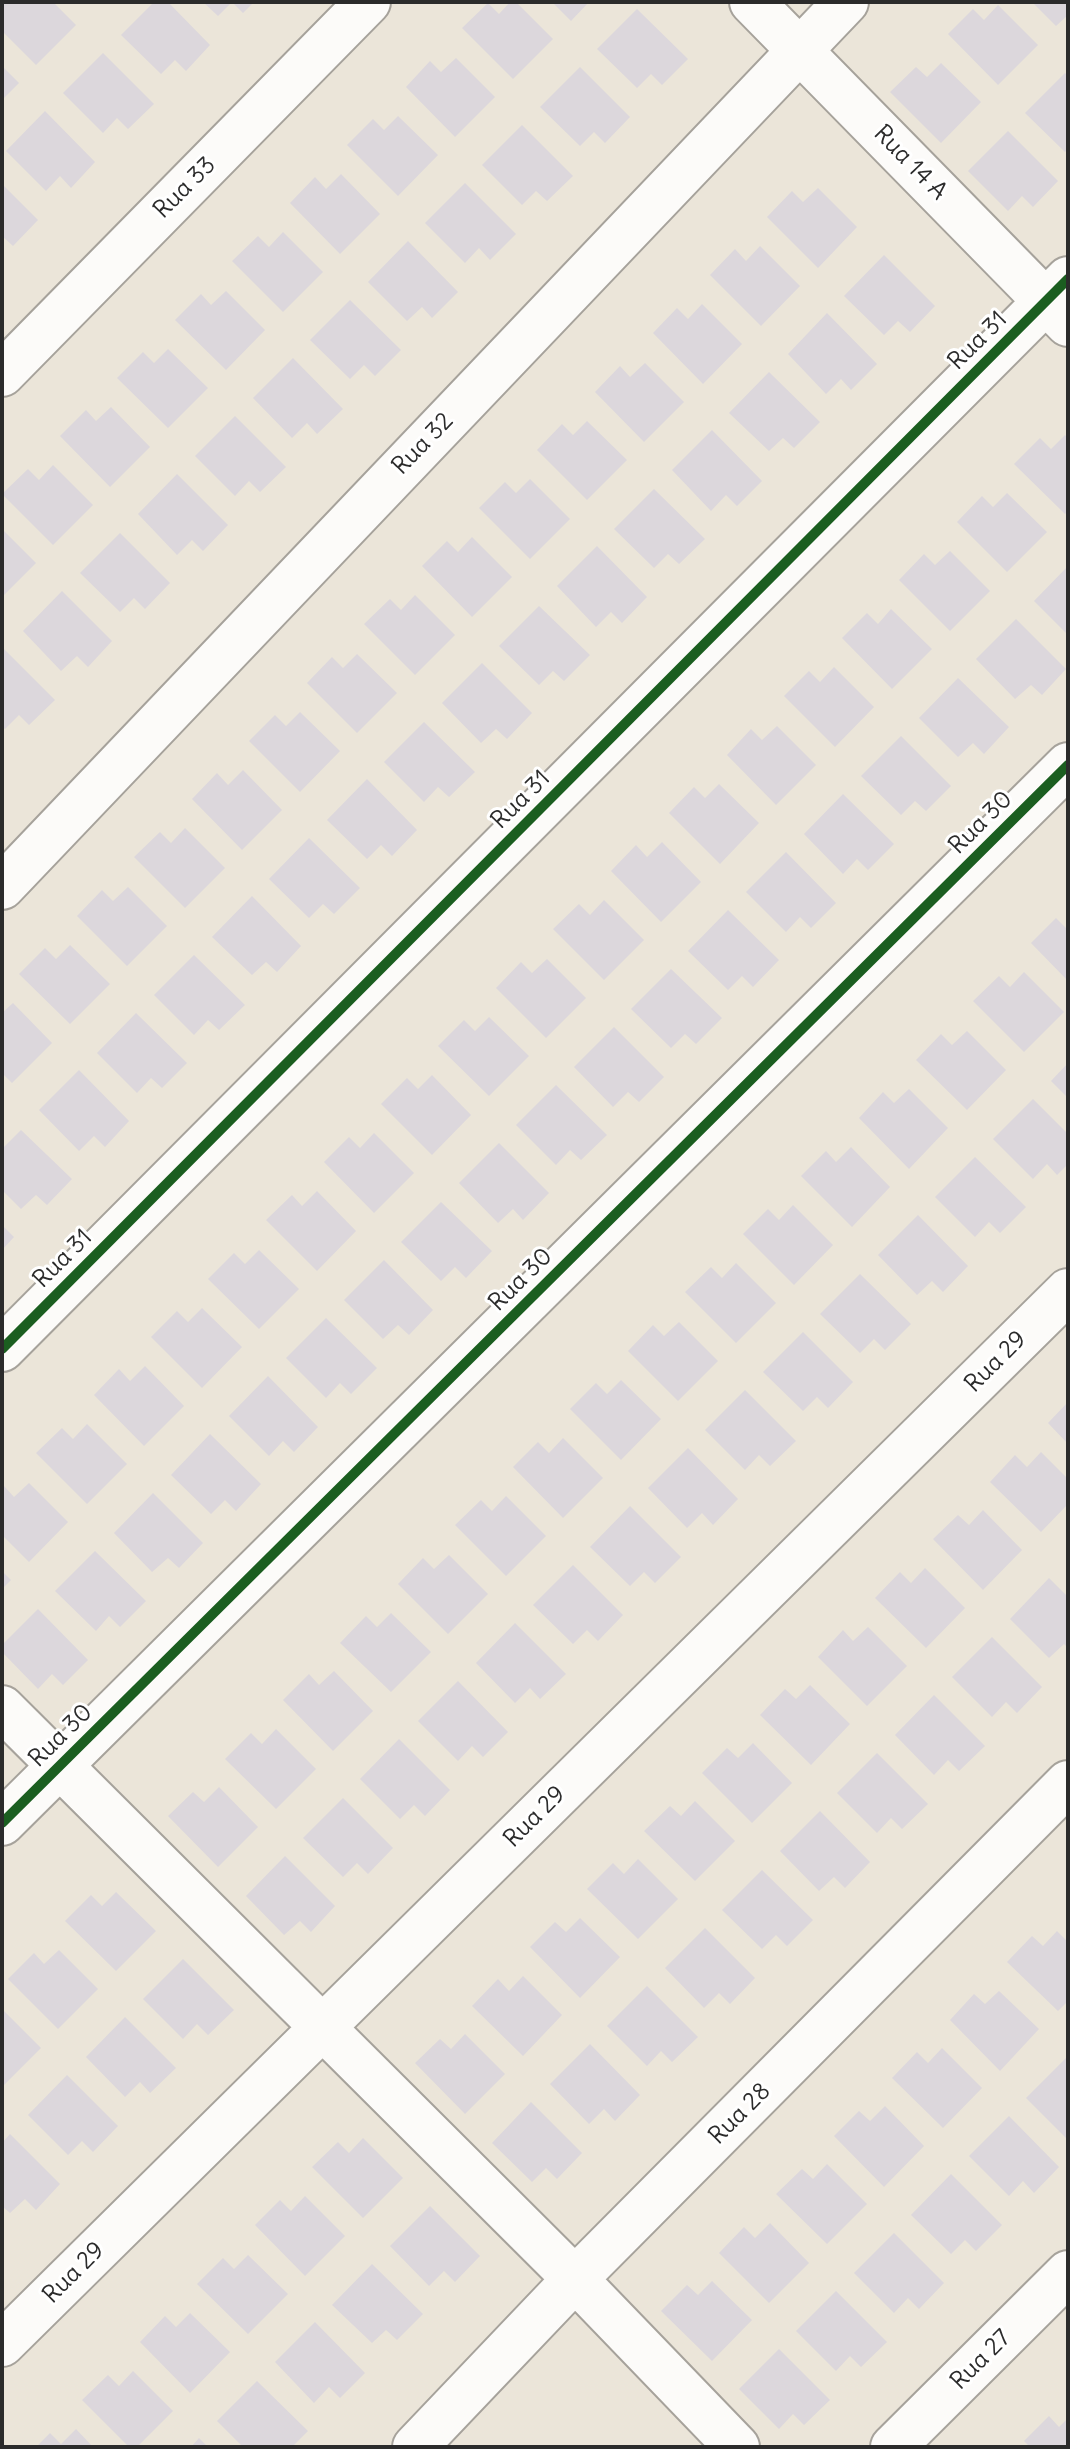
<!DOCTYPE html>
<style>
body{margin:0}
#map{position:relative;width:1070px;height:2449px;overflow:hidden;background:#ebe5d9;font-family:Delius,sans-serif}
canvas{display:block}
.frame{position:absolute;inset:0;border:4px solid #2b2b2b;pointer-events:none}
</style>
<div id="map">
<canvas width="1070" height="2449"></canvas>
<div class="frame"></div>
</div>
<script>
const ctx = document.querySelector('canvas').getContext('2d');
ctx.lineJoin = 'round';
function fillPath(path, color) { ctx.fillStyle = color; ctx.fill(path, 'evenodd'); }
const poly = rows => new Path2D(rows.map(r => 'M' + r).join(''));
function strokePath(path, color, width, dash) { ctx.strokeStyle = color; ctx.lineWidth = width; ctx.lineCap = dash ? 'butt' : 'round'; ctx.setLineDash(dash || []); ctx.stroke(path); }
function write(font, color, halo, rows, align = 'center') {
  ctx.font = font + ' Delius,sans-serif'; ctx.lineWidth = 6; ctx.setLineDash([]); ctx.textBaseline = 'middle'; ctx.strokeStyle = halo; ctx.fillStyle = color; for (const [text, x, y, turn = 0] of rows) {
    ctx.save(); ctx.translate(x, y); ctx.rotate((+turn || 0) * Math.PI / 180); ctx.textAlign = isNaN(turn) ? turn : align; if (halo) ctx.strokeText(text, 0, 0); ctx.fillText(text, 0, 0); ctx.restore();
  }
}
fillPath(poly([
 [2,2,53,2,76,25,36,65,2,31],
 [154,2,168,2,210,45,186,71,175,60,161,74,121,35],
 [203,2,254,2,243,13,232,2,218,16],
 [510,2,516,2,553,39,513,79,462,28,488,3,499,14],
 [552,2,589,2,571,21],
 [1032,2,1068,2,1068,15,1056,26],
 [998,5,1038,45,998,85,948,34,973,9,984,20],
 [637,9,688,59,662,85,651,74,637,88,597,49],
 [103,53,154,104,128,129,117,118,103,133,63,93],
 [456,58,495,97,455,137,406,87,430,61,441,72],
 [941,63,981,102,941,143,890,92,916,67,927,77],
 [2,66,19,83,2,100],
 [580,67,630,117,605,143,594,132,580,146,540,107],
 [1065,73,1068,76,1068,149,1065,152,1025,113],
 [45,111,95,162,71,188,60,176,46,191,6,151],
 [398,116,438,155,398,196,347,145,373,119,384,130],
 [522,125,573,176,547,201,536,191,522,205,482,165],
 [1008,131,1058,181,1033,207,1022,196,1008,211,968,171],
 [341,174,380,214,340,254,290,203,315,177,326,189],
 [465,183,516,234,490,260,479,248,465,263,425,223],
 [2,184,38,220,13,246,2,236],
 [818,188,857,227,818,268,767,217,792,191,803,202],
 [283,232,323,272,283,312,232,261,258,236,269,247],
 [408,241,458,292,432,318,422,307,407,321,368,282],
 [760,246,800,286,761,326,710,275,735,249,746,261],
 [884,255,935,306,910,332,898,321,884,335,844,296],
 [226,291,265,330,226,370,175,320,201,294,211,305],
 [350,300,401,350,375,376,364,365,350,379,310,340],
 [702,304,742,344,703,384,653,333,677,308,688,319],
 [827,313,877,364,851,390,841,379,826,394,788,354],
 [168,349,208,388,168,428,117,378,143,352,154,363],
 [293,358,343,409,317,434,307,423,292,438,253,398],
 [645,363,684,402,644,442,595,392,620,366,630,377],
 [769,372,820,422,794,448,783,438,769,451,729,413],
 [111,407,150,447,110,487,60,436,86,410,96,421],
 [235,416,286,467,260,492,249,481,235,496,195,456],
 [587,421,627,460,587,500,537,450,562,424,573,435],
 [712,430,762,481,737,506,726,495,711,511,672,470],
 [1065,435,1068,438,1068,511,1065,514,1014,464,1040,438,1051,449],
 [53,465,93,505,53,545,2,494,28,469,39,480],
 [177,474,228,525,203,551,192,540,177,555,138,514],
 [530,479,570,519,530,559,479,508,505,482,516,493],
 [654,489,705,539,679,564,668,554,654,568,614,529],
 [1007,493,1047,532,1007,572,957,522,982,496,993,507],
 [2,529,36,563,2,597],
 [120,533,170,583,145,609,134,598,120,612,80,573],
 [472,537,512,577,472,617,422,566,447,541,458,552],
 [597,546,647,597,622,623,611,612,596,627,557,586],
 [950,551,990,591,950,631,899,580,924,554,935,565],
 [1068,566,1068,635,1034,601],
 [62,591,112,641,88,667,77,656,61,671,23,631],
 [415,595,455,635,415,675,364,624,390,599,401,610],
 [539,606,590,655,564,681,553,671,539,685,499,646],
 [891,609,932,649,892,689,842,638,867,613,878,624],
 [1016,619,1066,669,1042,695,1031,685,1015,699,976,659],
 [4,649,55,700,29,725,19,715,5,729,2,727,2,652],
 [357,654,397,693,357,733,307,683,332,657,343,668],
 [482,663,532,713,507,739,496,729,481,743,442,703],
 [834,667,874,707,835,747,784,696,809,671,820,682],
 [958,678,1009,727,984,754,973,743,958,757,919,718],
 [300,712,340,751,300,792,249,741,275,715,286,726],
 [424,722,475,772,449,797,438,787,424,802,384,762],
 [777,726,816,765,776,805,727,755,751,729,762,740],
 [901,736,951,786,926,811,915,801,901,815,861,776],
 [243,770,282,810,242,850,192,799,217,773,228,785],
 [367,779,417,830,392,856,381,845,367,859,327,820],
 [719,784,759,823,720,864,669,813,694,787,705,798],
 [843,794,894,844,868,870,857,859,843,874,804,834],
 [185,828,225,868,185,908,134,857,160,832,171,843],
 [309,838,360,888,334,914,323,904,309,918,269,879],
 [662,842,701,882,661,922,611,871,636,845,647,857],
 [786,852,836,903,811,928,800,917,786,932,746,892],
 [128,887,167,926,127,966,77,916,102,890,113,901],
 [252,896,301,946,277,972,266,962,252,975,212,937],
 [604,900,644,940,604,980,553,929,579,904,590,915],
 [728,910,779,960,753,987,742,976,728,990,688,951],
 [1056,918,1068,930,1068,981,1031,943],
 [70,945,110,984,70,1024,19,974,45,948,56,959],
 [194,955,245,1005,219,1030,208,1020,194,1035,154,995],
 [547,959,586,998,546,1038,496,988,521,962,532,973],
 [671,969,722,1018,696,1044,685,1034,671,1048,631,1009],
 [1024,972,1064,1012,1024,1052,973,1001,999,976,1010,987],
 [13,1003,52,1043,12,1083,2,1073,2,1013],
 [136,1013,187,1063,162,1088,151,1078,137,1093,97,1053],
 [489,1017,529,1056,489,1096,438,1046,464,1020,475,1031],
 [614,1027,664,1077,639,1102,628,1092,613,1107,574,1067],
 [967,1031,1006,1070,967,1110,916,1060,941,1034,952,1045],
 [1068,1063,1068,1098,1051,1081],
 [79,1070,129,1121,105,1147,94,1136,79,1151,39,1110],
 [432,1075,471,1115,432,1155,381,1104,407,1078,418,1089],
 [556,1085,607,1135,581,1160,570,1150,556,1165,516,1125],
 [909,1089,948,1128,909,1169,859,1118,883,1092,894,1103],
 [1033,1099,1068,1134,1068,1164,1057,1175,1047,1164,1033,1179,993,1139],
 [21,1130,72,1179,47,1205,36,1195,21,1209,2,1190,2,1149],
 [374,1133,414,1173,374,1213,324,1162,349,1137,360,1148],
 [499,1143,549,1193,523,1220,513,1209,498,1223,459,1183],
 [851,1147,890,1187,852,1227,801,1176,826,1151,836,1162],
 [975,1157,1026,1207,1000,1233,989,1222,975,1237,935,1197],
 [317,1191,356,1231,317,1271,266,1220,292,1195,302,1206],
 [441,1202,492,1251,466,1278,455,1267,441,1281,401,1242],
 [793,1205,833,1245,794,1285,743,1234,768,1209,779,1220],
 [918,1215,968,1266,943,1292,932,1281,917,1295,878,1255],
 [2,1225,14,1237,2,1250],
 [259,1250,299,1289,259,1329,208,1279,234,1253,245,1264],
 [384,1260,433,1310,409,1335,398,1325,383,1339,344,1300],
 [736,1263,776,1303,736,1343,685,1292,711,1267,722,1278],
 [860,1274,911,1324,885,1350,874,1339,860,1353,820,1314],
 [202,1308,242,1347,202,1388,151,1337,177,1311,188,1322],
 [326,1318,377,1368,351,1394,340,1383,326,1398,286,1358],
 [679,1322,718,1361,678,1401,628,1351,653,1325,664,1336],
 [803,1332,853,1382,828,1408,817,1397,803,1411,763,1372],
 [145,1366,184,1406,144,1446,94,1395,119,1369,130,1381],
 [268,1376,318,1427,294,1452,283,1441,269,1456,229,1416],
 [621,1380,661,1419,621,1460,570,1409,596,1383,607,1394],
 [745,1390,796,1441,770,1466,759,1455,745,1470,705,1430],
 [1068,1402,1068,1444,1048,1423],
 [87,1424,127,1464,87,1504,36,1453,62,1428,73,1439],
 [210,1434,261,1484,236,1511,225,1500,211,1514,171,1475],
 [563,1438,603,1478,563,1518,513,1467,538,1442,549,1453],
 [688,1448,738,1499,713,1525,702,1513,687,1528,648,1488],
 [1041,1452,1068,1479,1068,1504,1041,1532,990,1482,1015,1455,1027,1467],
 [29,1483,68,1522,29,1562,2,1535,2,1488,4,1486,14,1497],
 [153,1493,203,1543,179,1568,168,1558,152,1572,114,1533],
 [506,1496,546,1536,506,1576,455,1525,481,1500,492,1511],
 [630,1506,681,1557,655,1583,644,1572,630,1586,590,1547],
 [983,1510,1022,1550,983,1590,933,1539,958,1515,969,1525],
 [95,1551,146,1601,120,1627,109,1616,96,1631,55,1591],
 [449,1555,488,1594,448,1634,398,1584,423,1558,434,1569],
 [573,1565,623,1615,598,1641,587,1630,573,1644,533,1605],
 [925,1568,965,1608,926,1648,875,1598,900,1572,911,1583],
 [2,1571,11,1580,2,1589],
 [1049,1578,1068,1597,1068,1648,1064,1644,1049,1658,1010,1619],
 [38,1609,88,1660,63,1685,52,1674,38,1689,2,1652,2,1645],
 [391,1613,431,1652,391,1692,340,1643,366,1616,377,1627],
 [515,1623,566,1674,540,1699,530,1688,515,1703,476,1663],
 [868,1627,907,1666,867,1706,818,1657,843,1630,853,1641],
 [992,1637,1042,1687,1017,1713,1006,1702,992,1717,952,1677],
 [334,1671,373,1711,333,1751,283,1700,309,1674,319,1685],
 [458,1681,508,1732,483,1757,472,1746,458,1761,418,1721],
 [810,1685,850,1724,811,1765,760,1715,785,1689,796,1699],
 [934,1695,985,1746,959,1771,948,1760,934,1775,895,1735],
 [276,1729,316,1769,276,1809,225,1759,251,1733,262,1744],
 [399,1739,450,1790,425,1816,414,1805,400,1819,360,1779],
 [753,1743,792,1783,752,1823,702,1773,727,1748,738,1758],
 [877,1753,928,1804,902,1829,891,1818,877,1833,837,1793],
 [219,1787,258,1827,218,1867,168,1816,193,1792,204,1802],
 [343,1798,393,1848,368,1874,357,1863,343,1877,303,1838],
 [695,1801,735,1841,695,1881,644,1831,670,1806,681,1816],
 [820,1811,870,1862,845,1888,834,1877,819,1891,780,1851],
 [285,1856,335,1906,311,1932,300,1921,284,1935,246,1896],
 [638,1859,678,1899,638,1939,587,1889,613,1863,624,1874],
 [762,1870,813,1920,787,1946,776,1935,762,1949,722,1910],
 [116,1892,156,1931,116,1971,65,1921,91,1895,102,1906],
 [580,1918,620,1957,580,1998,530,1947,555,1922,566,1932],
 [705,1928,755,1978,730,2004,719,1993,704,2008,665,1968],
 [1057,1931,1068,1942,1068,2001,1058,2011,1007,1962,1032,1936,1043,1946],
 [59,1950,98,1989,58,2029,8,1979,34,1953,44,1964],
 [183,1959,234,2010,208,2035,197,2024,183,2039,143,1999],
 [523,1976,562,2015,523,2056,472,2006,498,1979,509,1991],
 [647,1986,698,2037,672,2062,661,2051,647,2066,607,2026],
 [999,1991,1039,2029,1000,2071,950,2020,974,1994,985,2004],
 [2,2009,41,2048,2,2087],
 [125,2017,176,2068,150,2093,140,2082,125,2097,86,2057],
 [465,2034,505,2074,465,2114,415,2063,440,2039,451,2049],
 [590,2044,640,2095,615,2121,604,2109,589,2124,550,2084],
 [942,2048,982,2088,943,2128,892,2078,917,2052,928,2063],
 [1066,2058,1068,2060,1066,2138,1026,2098],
 [67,2075,118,2126,93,2152,82,2141,68,2155,28,2115],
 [531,2102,582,2153,557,2179,546,2168,532,2182,492,2143],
 [885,2106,924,2146,884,2187,834,2136,859,2111,870,2121],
 [1009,2116,1059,2167,1034,2193,1023,2181,1009,2196,969,2156],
 [10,2134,60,2184,36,2210,25,2199,10,2213,2,2206,2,2143],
 [363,2138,403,2178,363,2218,312,2167,338,2142,349,2153],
 [827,2164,867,2204,827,2244,776,2194,802,2169,813,2179],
 [951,2174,1002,2225,976,2251,965,2240,951,2254,911,2215],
 [305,2196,345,2236,305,2276,255,2225,280,2200,291,2211],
 [430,2206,480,2256,455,2282,444,2271,429,2286,390,2246],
 [770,2223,809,2263,769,2303,719,2253,744,2227,755,2238],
 [894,2233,944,2283,919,2309,908,2298,894,2313,854,2273],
 [248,2255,288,2294,248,2334,197,2284,223,2258,234,2269],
 [372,2264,423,2314,397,2340,386,2330,372,2343,332,2305],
 [712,2281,752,2320,712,2361,661,2311,687,2285,698,2295],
 [836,2291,887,2342,861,2367,850,2356,836,2371,796,2331],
 [190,2313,230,2352,190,2393,140,2342,165,2316,176,2327],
 [315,2322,365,2373,340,2398,329,2387,314,2403,275,2362],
 [779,2349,830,2400,804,2425,793,2414,779,2429,739,2389],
 [133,2371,173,2411,137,2447,129,2447,82,2400,108,2375,119,2386],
 [257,2381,308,2431,292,2447,243,2447,217,2421],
 [1049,2416,1059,2427,1068,2418,1068,2447,1030,2447,1024,2441],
 [76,2429,93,2447,36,2447,50,2433,61,2444],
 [199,2438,208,2447,191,2447]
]), '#dcd7dc');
const minor = poly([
 [752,2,1068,324],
 [2,374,368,2],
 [2,887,846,2],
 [2,1349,1068,279],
 [2,1708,575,2279,737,2447],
 [2,1823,1068,765],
 [2,2344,1068,1291],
 [415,2447,575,2279,1068,1783],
 [893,2447,1068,2273]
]);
strokePath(minor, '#a6a29b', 48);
strokePath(minor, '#fcfbf9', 44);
strokePath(poly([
 [2,1349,1068,279],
 [2,1823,1068,765]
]), '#1b5e20', 10);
write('24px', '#2b2b2b', '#fff', [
 ["Rua 14 A",910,163,46],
 ["Rua 33",185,188,-45],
 ["Rua 31",978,341,-45],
 ["Rua 32",423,444,-46],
 ["Rua 31",521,800,-45],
 ["Rua 30",981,823,-45],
 ["Rua 31",63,1259,-45],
 ["Rua 30",521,1280,-45],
 ["Rua 29",996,1362,-45],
 ["Rua 30",61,1736,-45],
 ["Rua 29",535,1817,-45],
 ["Rua 28",740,2114,-45],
 ["Rua 29",74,2273,-45],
 ["Rua 27",981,2360,-45]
]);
</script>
